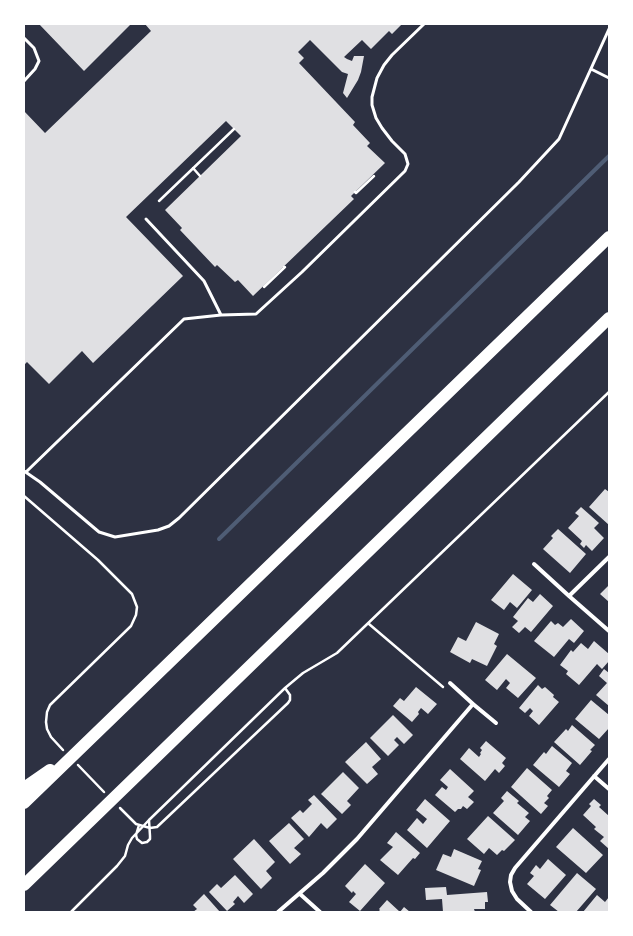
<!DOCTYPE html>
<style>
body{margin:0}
#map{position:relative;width:633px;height:936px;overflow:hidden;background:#2d3142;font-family:Karla,sans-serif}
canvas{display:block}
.frame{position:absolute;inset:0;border:25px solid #fff;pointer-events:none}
</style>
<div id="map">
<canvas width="633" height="936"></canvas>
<div class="frame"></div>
</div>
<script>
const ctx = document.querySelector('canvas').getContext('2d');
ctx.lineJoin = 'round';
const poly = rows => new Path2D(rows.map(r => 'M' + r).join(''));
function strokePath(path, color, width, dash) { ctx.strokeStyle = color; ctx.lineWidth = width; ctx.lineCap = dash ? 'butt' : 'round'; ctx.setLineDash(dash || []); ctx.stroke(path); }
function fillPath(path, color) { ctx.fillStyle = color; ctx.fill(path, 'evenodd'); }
strokePath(poly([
 [219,539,609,156]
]), '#4f5d75', 4);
fillPath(poly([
 [39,24,131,24,84,71],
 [145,24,402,24,392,34,389,31,371,49,362,40,344,57,347,59,352,61,354,56,364,56,361,72,358,80,347,98,343,93,348,74,342,72,310,40,298,52,304,58,299,63,355,122,353,125,370,143,367,146,385,163,351,196,354,199,253,296,238,280,235,282,217,265,215,267,180,230,182,228,165,210,241,136,226,121,126,217,183,276,93,363,82,351,49,384,27,362,24,365,24,111,45,133,151,31],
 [605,489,609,492,609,525,589,507],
 [581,507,599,523,594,528,604,538,592,551,586,545,584,548,580,544,582,541,568,528,579,516,575,513],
 [558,529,586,554,570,573,543,549,553,538,551,536],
 [513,574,532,590,517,608,510,602,504,610,491,600],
 [609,585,609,602,600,594],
 [540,594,553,606,531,632,525,627,519,633,512,627,518,621,513,617,528,598,533,602],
 [571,619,584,631,574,643,569,639,554,657,534,641,551,621,555,625,558,623,563,627],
 [476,622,499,634,494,644,497,646,487,666,472,659,470,663,450,652,458,637,466,641],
 [594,641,609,654,609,661,602,669,597,664,579,685,566,674,568,671,560,665,571,650,573,652,581,643,588,649],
 [507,654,536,678,518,698,506,688,510,683,506,679,497,690,485,680],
 [604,669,609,673,609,706,596,695,607,683,599,676],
 [538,685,542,689,545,687,554,695,553,697,559,702,539,725,529,716,533,711,530,708,525,713,519,708],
 [416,687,437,704,428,714,421,708,418,712,419,714,412,722,393,706,400,698,404,701],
 [591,700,609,715,609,728,599,739,575,719],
 [393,715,413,735,404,744,397,737,394,740,399,745,388,756,370,738],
 [572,725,595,745,590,750,592,751,580,765,554,742,566,729,568,731],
 [486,741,506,758,502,763,505,766,499,773,495,769,485,781,460,759,469,748,479,757,481,754,480,753,482,750,480,748],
 [366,742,381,759,372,767,378,774,367,784,345,762],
 [552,746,572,763,566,771,570,774,559,787,533,765,544,752,546,754],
 [527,768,552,790,547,796,549,798,544,803,548,806,541,814,511,787],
 [450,769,474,791,468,797,474,802,467,809,463,806,461,809,458,809,455,812,435,795,442,787,446,790,448,787,440,780],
 [343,772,359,788,347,801,351,805,342,814,321,794],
 [507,791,519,801,517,803,529,813,525,817,530,821,518,835,493,813,504,801,501,798],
 [314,795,337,819,327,829,321,823,309,837,291,818,300,810,303,813,312,804,308,800],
 [425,799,450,821,427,848,407,830,417,818,423,824,427,819,416,810],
 [594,799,601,805,599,807,609,816,609,849,600,841,604,837,594,829,596,827,583,815,591,806,589,804],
 [488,816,515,840,504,851,502,850,497,855,489,848,484,854,467,839],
 [289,823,304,839,294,848,301,854,290,864,269,841],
 [573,828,603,855,586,873,556,847],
 [396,832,420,853,415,859,413,858,398,875,380,860,393,847,387,843],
 [254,839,275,862,266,871,272,878,261,889,233,859],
 [454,849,482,861,478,869,481,870,474,886,436,870,443,854,451,857],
 [548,859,566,875,545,899,527,884,534,876,530,873,536,865,540,869],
 [365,864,385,883,360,911,349,902,356,894,353,891,352,893,345,886],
 [577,873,596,889,576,912,559,912,550,905],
 [235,875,253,894,244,903,238,896,233,902,235,904,227,911,209,892,217,884,221,888],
 [446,887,447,895,487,892,488,902,485,902,485,909,474,909,475,912,443,912,442,899,426,900,425,888],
 [204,894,220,912,193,912,197,909,193,905],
 [597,895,605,902,609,897,609,912,583,912],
 [387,900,400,912,404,907,410,912,378,912,380,910,379,909]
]), '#e0e0e3');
strokePath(poly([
 [193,168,200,176],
 [355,192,356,193,374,176],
 [159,201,234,129],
 [264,287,285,267,284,267],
 [24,496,98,560,132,594,137,607,136,615,131,626,50,705,47,712,46,722,47,729,51,737,63,750],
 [369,624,443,687],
 [78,765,104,792],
 [120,808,136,824,150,828,157,827,288,703,290,700,290,695,285,688],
 [139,825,136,835,137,839,142,843,147,842,150,839,150,836,149,820],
 [71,912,117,866,125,856,128,845,132,838,149,820,285,688,303,673,337,653,609,392]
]), '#fff', 2.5);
strokePath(poly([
 [24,38,34,48,39,61,35,69,24,81],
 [591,69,609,78],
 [146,219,204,281,221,315],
 [24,471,40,482,99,532,115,537,158,530,169,526,179,518,519,182,559,139,609,29],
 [26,472,184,319,221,315,256,314,302,272,405,171,408,164,405,154,392,141,382,128,376,118,372,105,372,97,377,78,384,65,392,55,424,24]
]), '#fff', 3);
strokePath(poly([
 [609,557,569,596,609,631],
 [534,564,569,596],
 [450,683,473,704],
 [594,776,609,789],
 [300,894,320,912],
 [278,912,323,873,357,839,473,704,496,723],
 [531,912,517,899,512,891,510,882,511,875,515,868,609,759]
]), '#fff', 4);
strokePath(poly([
 [24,788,50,770],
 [24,803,609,237],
 [24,885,609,318]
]), '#fff', 12);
</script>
